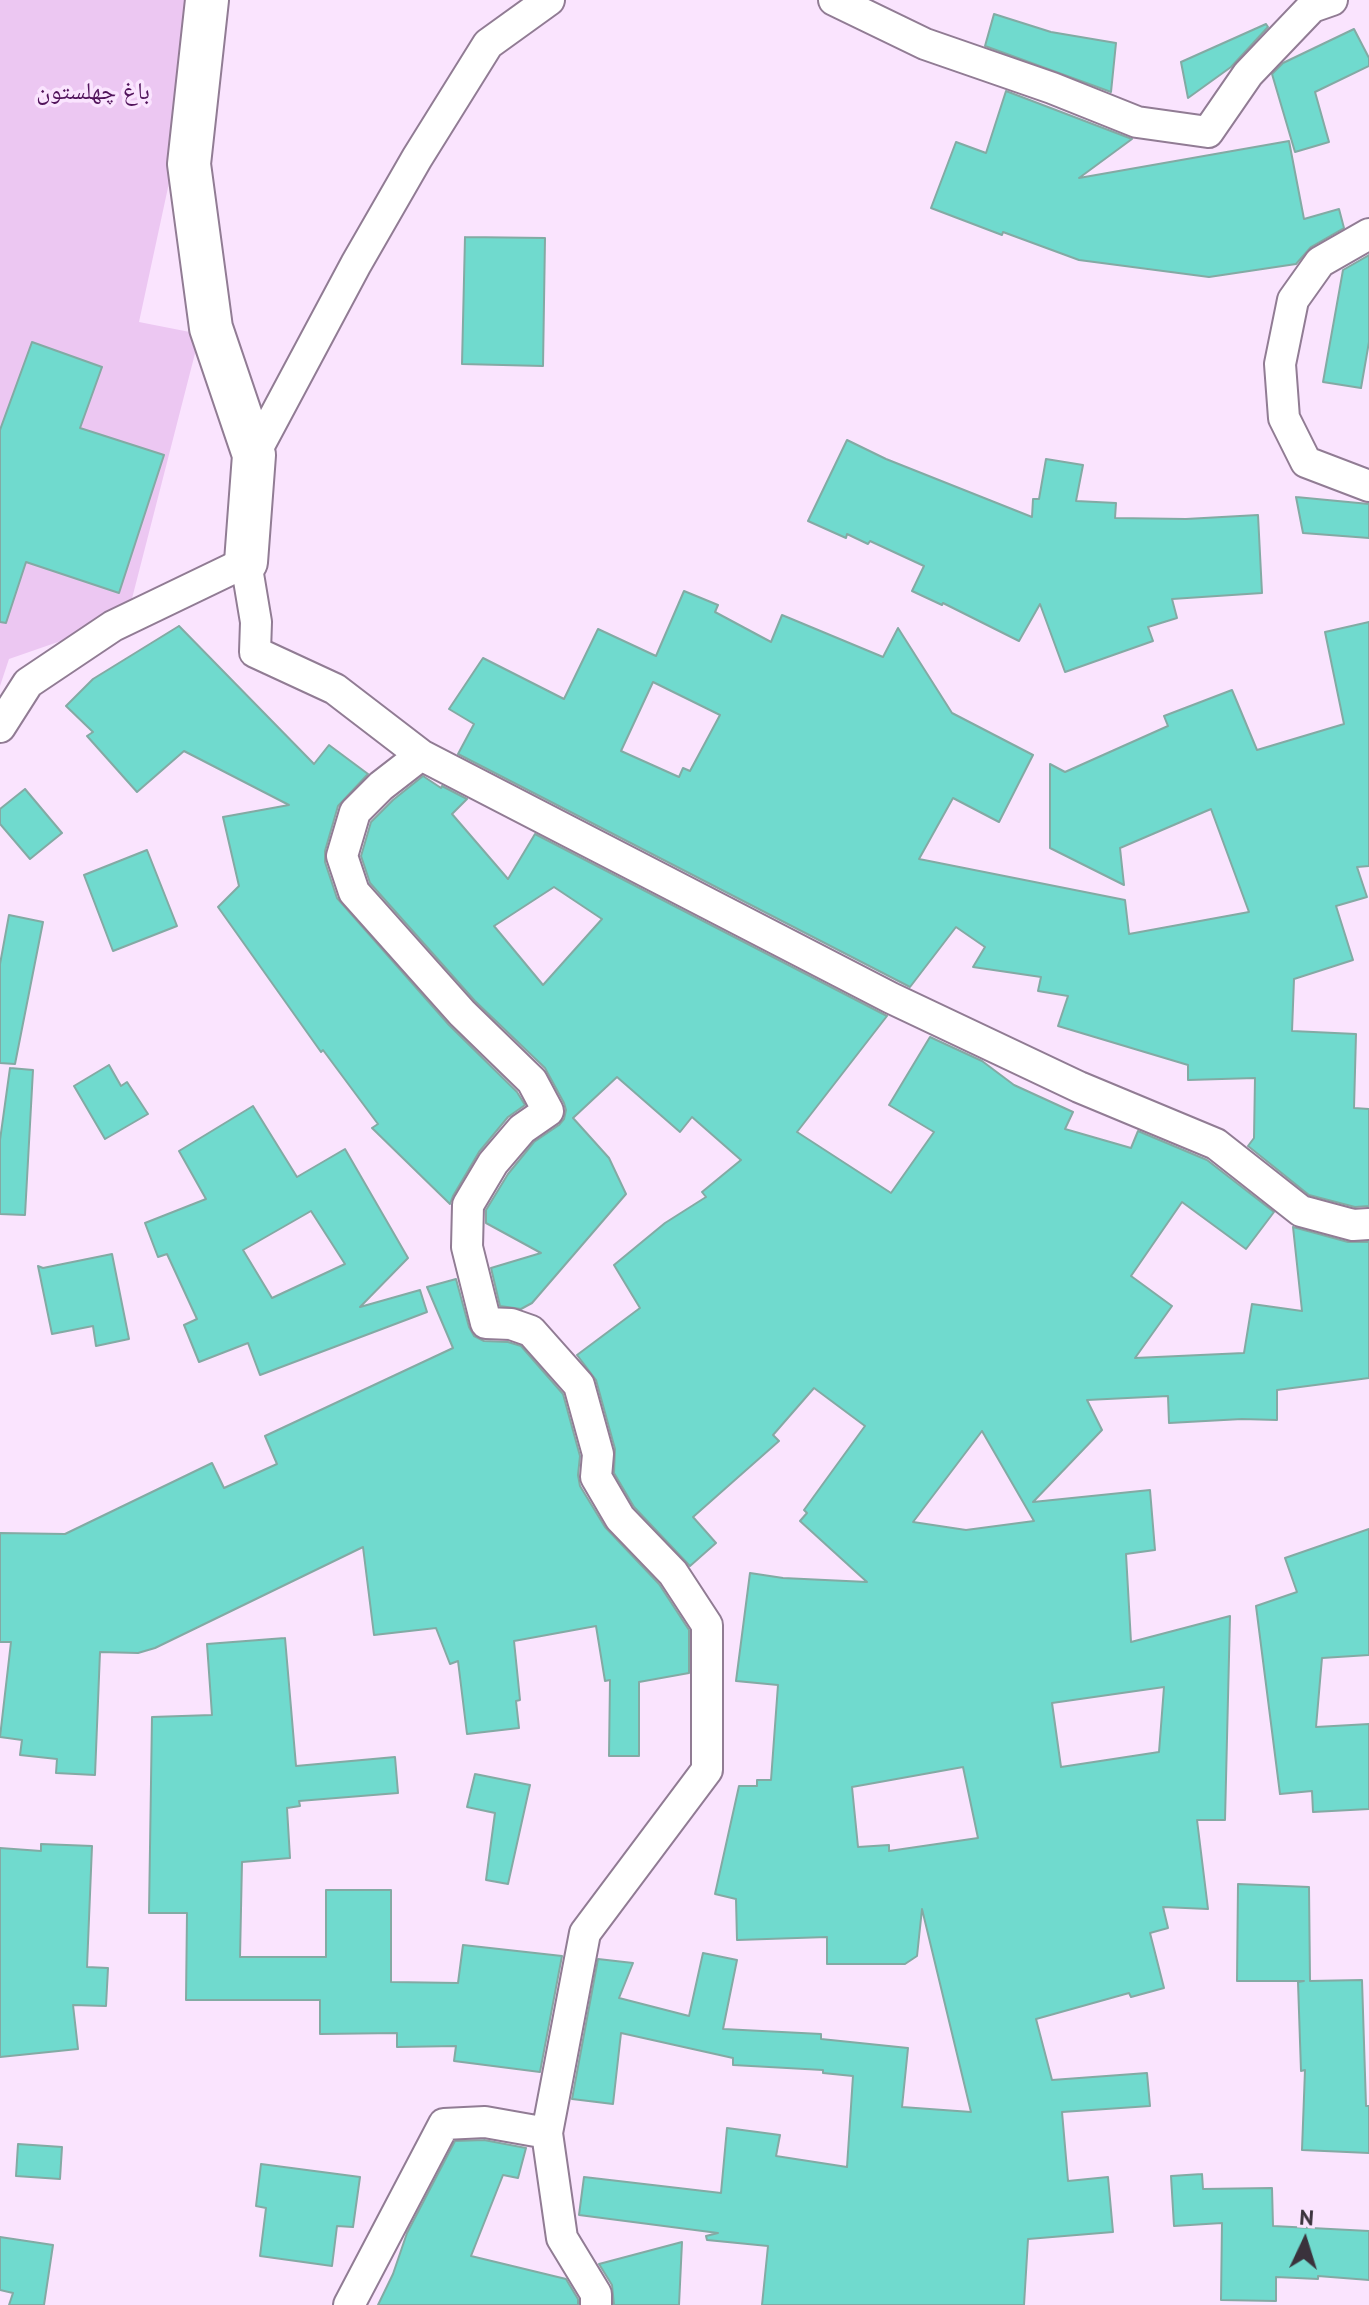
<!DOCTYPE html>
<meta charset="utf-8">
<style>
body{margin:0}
#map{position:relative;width:1369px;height:2305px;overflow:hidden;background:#fae4fe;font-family:"PT Sans",sans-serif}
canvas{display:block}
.north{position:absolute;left:1265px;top:2201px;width:80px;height:80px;-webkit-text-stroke:6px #fae4fe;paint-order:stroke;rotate:4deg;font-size:22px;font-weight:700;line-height:32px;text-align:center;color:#3a323c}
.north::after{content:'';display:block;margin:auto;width:28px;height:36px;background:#3a323c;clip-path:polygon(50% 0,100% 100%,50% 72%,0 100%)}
</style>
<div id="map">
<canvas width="1369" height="2305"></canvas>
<div class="north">N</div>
</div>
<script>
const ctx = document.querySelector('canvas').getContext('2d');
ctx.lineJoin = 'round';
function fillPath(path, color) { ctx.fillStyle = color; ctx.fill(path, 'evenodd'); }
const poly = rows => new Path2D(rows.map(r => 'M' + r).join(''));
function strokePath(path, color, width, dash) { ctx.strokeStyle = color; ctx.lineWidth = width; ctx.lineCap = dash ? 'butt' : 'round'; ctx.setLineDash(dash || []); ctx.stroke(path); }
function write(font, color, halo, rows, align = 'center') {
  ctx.font = font + ' "PT Sans","Noto Naskh Arabic",sans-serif'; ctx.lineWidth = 7; ctx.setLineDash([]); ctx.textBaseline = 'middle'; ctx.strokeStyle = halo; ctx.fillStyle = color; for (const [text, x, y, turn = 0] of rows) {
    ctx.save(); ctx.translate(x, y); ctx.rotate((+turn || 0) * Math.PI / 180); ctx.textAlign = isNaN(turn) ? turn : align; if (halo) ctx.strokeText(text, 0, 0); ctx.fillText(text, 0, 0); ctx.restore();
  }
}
fillPath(poly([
 [0,0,195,0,197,53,139,322,200,334,127,618,9,659,0,686]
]), '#ecc7f2');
const building = poly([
 [994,14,1051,32,1116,43,1111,92,985,46,994,14],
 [1266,24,1268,27,1231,67,1188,98,1181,62,1266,24],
 [1354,29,1369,58,1369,66,1315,92,1329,142,1295,152,1272,74,1283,63,1354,29],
 [1006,91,1132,139,1079,178,1289,141,1304,219,1339,209,1344,228,1311,247,1296,264,1209,277,1079,260,1003,232,1002,235,931,208,956,142,986,153,1006,91],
 [465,237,545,238,543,366,462,364,465,237],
 [1369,255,1369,342,1361,388,1323,382,1343,270,1369,255],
 [32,342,102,367,80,428,164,455,119,593,26,562,6,623,0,622,0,430,32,342],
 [847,440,886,459,1032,517,1033,499,1039,499,1046,459,1083,465,1076,501,1116,503,1115,518,1186,519,1258,515,1262,593,1172,599,1177,618,1148,627,1153,641,1065,672,1040,604,1019,641,943,603,942,605,912,591,924,566,870,541,868,544,847,534,846,538,808,521,847,440],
 [1296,497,1369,504,1369,538,1303,533,1296,497],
 [684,591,718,605,715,612,771,642,782,615,883,657,898,628,952,713,1033,755,999,822,953,798,919,859,1125,900,1129,934,1249,912,1211,809,1120,848,1124,885,1050,848,1050,764,1065,772,1168,726,1164,716,1232,690,1257,750,1344,724,1325,632,1369,622,1369,866,1357,867,1367,897,1336,906,1353,960,1294,979,1292,1031,1356,1034,1354,1108,1369,1109,1369,1206,1355,1207,1309,1195,1248,1146,1254,1138,1255,1078,1188,1080,1188,1065,1058,1026,1068,996,1038,991,1041,977,973,967,985,947,956,927,910,987,458,754,474,724,449,709,483,658,564,699,598,629,656,656,684,591],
 [653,682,720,715,690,771,683,768,679,777,621,751,653,682],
 [179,626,314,764,329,745,368,774,338,806,325,851,325,862,337,898,449,1025,517,1092,525,1105,508,1117,479,1152,453,1196,450,1204,372,1128,378,1124,323,1050,321,1052,218,907,239,886,223,817,289,805,184,751,137,792,87,736,93,732,66,706,93,679,179,626],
 [423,776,441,788,442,786,467,799,452,814,508,879,535,834,887,1016,797,1132,891,1193,934,1132,889,1105,930,1037,982,1061,1014,1085,1073,1112,1065,1129,1131,1148,1138,1131,1207,1160,1274,1212,1246,1249,1182,1202,1131,1276,1172,1306,1135,1358,1244,1353,1252,1304,1302,1311,1293,1227,1348,1242,1369,1242,1369,1378,1277,1390,1277,1420,1242,1419,1169,1423,1168,1396,1087,1400,1102,1430,1033,1502,1150,1490,1155,1550,1126,1554,1131,1642,1230,1616,1225,1820,1197,1820,1208,1909,1163,1907,1168,1928,1150,1933,1164,1988,1131,1997,1129,1993,1036,2019,1052,2080,1147,2073,1150,2106,1062,2112,1068,2181,1108,2177,1113,2232,1028,2239,1024,2305,762,2305,768,2246,707,2240,706,2236,718,2233,579,2215,584,2177,721,2193,727,2128,780,2135,776,2156,847,2167,853,2076,823,2073,823,2070,733,2065,733,2058,621,2033,613,2104,572,2099,598,1959,633,1963,619,1998,689,2016,703,1953,737,1960,723,2029,821,2034,821,2039,908,2048,902,2107,971,2112,922,1909,917,1956,905,1964,827,1964,827,1937,737,1940,736,1899,715,1894,739,1786,757,1786,757,1780,771,1780,778,1685,736,1681,750,1573,783,1578,867,1582,800,1521,807,1513,804,1510,865,1426,814,1388,773,1435,779,1441,693,1517,716,1543,690,1566,634,1507,614,1473,615,1449,596,1380,577,1355,640,1308,614,1265,665,1223,706,1197,702,1192,741,1160,692,1117,680,1132,617,1077,573,1118,609,1158,626,1194,532,1303,521,1309,500,1306,491,1268,541,1253,486,1223,486,1210,508,1174,534,1142,559,1125,564,1119,566,1110,564,1103,545,1068,475,1001,370,883,361,856,371,822,393,800,423,776],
 [554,887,602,919,543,985,494,926,554,887],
 [982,1431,1034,1521,966,1530,913,1522,982,1431],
 [1164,1687,1159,1752,1061,1767,1052,1703,1164,1687],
 [963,1767,978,1838,889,1851,889,1845,858,1847,852,1787,963,1767],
 [25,789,62,833,30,859,0,824,0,809,25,789],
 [147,850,177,926,113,951,84,875,147,850],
 [9,915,43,922,15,1064,0,1063,0,964,9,915],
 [109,1065,121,1086,127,1082,148,1114,105,1139,74,1086,109,1065],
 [10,1068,33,1070,25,1215,0,1214,0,1140,10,1068],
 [253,1106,297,1177,345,1149,408,1258,360,1307,420,1290,427,1312,260,1375,248,1343,199,1362,184,1325,197,1319,167,1254,158,1257,145,1223,206,1199,179,1151,253,1106],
 [311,1211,345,1264,272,1298,243,1250,311,1211],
 [112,1254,129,1339,96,1346,93,1326,52,1334,38,1266,43,1268,112,1254],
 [456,1279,469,1327,474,1336,484,1341,508,1342,521,1346,563,1394,580,1456,578,1475,580,1486,605,1527,659,1584,689,1630,689,1673,639,1682,639,1756,609,1756,610,1680,605,1681,596,1626,514,1641,520,1700,516,1701,519,1728,467,1734,458,1661,450,1664,436,1628,374,1635,363,1547,155,1648,138,1653,100,1652,95,1775,56,1773,57,1759,20,1755,22,1740,0,1737,11,1642,0,1642,0,1533,65,1534,212,1463,224,1488,277,1464,265,1436,453,1348,427,1287,456,1279],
 [1369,1529,1369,1655,1322,1658,1316,1727,1369,1724,1369,1809,1313,1812,1312,1791,1280,1794,1256,1606,1297,1592,1285,1558,1369,1529],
 [285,1638,296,1766,395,1757,398,1793,299,1801,300,1806,287,1808,290,1858,242,1862,240,1957,326,1957,326,1890,391,1890,391,1982,458,1983,463,1945,562,1956,540,2072,454,2061,456,2046,397,2047,397,2033,320,2034,320,2000,186,2000,187,1913,149,1913,152,1717,212,1715,207,1644,285,1638],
 [475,1774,530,1785,508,1884,486,1880,495,1813,467,1807,475,1774],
 [41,1844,92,1846,87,1967,108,1968,106,2006,73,2005,78,2049,0,2057,0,1848,41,1851,41,1844],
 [1238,1884,1309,1887,1310,1981,1362,1980,1366,2106,1369,2106,1369,2153,1302,2150,1305,2070,1301,2071,1298,1982,1304,1981,1237,1981,1238,1884],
 [484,2140,526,2148,518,2178,503,2175,471,2256,566,2279,578,2299,578,2305,378,2305,393,2274,407,2233,455,2141,484,2140],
 [18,2144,62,2147,60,2179,16,2176,18,2144],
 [261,2164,360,2177,353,2227,337,2226,332,2266,260,2256,266,2208,256,2206,261,2164],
 [1202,2174,1203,2189,1272,2188,1273,2226,1369,2231,1369,2280,1318,2276,1318,2279,1276,2277,1276,2301,1221,2300,1222,2223,1174,2226,1171,2176,1202,2174],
 [0,2237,53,2245,44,2305,9,2305,13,2293,0,2290,0,2237],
 [682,2242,679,2305,614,2305,612,2285,599,2264,682,2242]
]);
fillPath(building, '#70dace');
strokePath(building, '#83aaa4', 2);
const street = poly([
 [834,0,925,44,1052,88,1137,122,1208,132,1248,74,1312,7,1332,0],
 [1369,234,1320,262,1293,300,1280,364,1284,418,1306,462,1369,486],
 [254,455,356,264,417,158,488,44,549,0],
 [0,727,28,683,113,626,246,562,256,622,255,652,335,689,421,755,891,998,1079,1087,1216,1144,1301,1211,1353,1225,1369,1224],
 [421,755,381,786,355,812,342,856,354,892,462,1013,532,1081,548,1111,522,1129,493,1163,468,1205,467,1247,486,1323,511,1324,531,1331,579,1385,598,1454,596,1477,620,1518,673,1573,707,1625,707,1770,585,1933,547,2133,562,2238,596,2294,596,2305],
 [349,2305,444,2124,485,2122,547,2133]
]);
const secondary = poly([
 [207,0,189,164,211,328,254,455,246,562]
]);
strokePath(street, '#917c94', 34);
strokePath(secondary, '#917c94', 46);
strokePath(street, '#fff', 30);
strokePath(secondary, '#fff', 42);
write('24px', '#51135b', '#fae4fe', [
 ["باغ چهلستون",93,92]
]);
</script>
